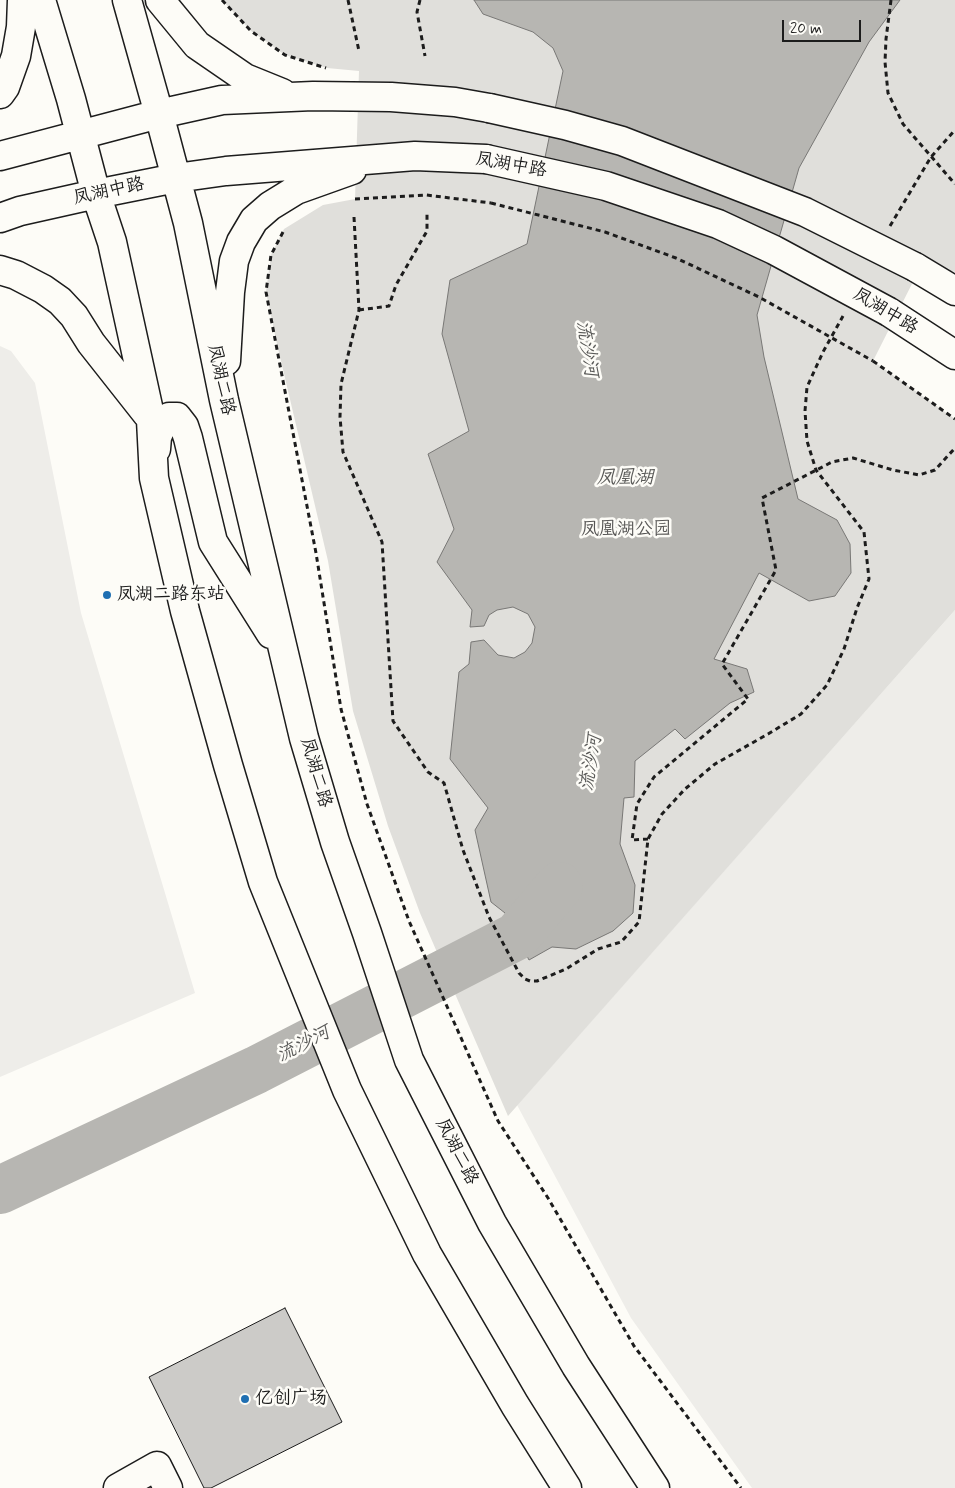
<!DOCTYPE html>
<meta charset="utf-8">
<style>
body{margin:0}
#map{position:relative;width:955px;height:1488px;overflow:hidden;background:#fdfcf7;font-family:Mynerve,sans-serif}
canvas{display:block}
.scale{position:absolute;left:782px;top:20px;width:79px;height:22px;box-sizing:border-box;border:2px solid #1c1c1c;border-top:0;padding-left:6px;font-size:15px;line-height:18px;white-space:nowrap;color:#1c1c1c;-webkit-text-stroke:4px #fdfcf7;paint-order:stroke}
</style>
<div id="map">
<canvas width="955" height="1488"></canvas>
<div class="scale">20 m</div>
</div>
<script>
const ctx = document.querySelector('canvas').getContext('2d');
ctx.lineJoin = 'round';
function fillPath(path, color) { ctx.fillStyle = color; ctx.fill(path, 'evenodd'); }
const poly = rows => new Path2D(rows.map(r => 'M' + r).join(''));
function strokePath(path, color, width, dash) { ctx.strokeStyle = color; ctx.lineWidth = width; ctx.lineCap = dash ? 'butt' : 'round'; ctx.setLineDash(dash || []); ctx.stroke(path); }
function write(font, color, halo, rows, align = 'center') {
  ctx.font = font + ' Mynerve,"LXGW WenKai TC",sans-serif'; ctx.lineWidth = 5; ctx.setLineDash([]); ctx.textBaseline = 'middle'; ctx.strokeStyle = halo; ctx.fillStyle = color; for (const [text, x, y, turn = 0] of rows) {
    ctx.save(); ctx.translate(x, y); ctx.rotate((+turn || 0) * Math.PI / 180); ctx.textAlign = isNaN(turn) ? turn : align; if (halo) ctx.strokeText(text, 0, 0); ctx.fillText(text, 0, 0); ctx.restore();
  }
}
fillPath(poly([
 [0,346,11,351,35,383,81,613,195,993,0,1077],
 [955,610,955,1488,752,1488,631,1318,517,1105]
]), '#eeede9');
fillPath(poly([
 [222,0,955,0,955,272,922,264,873,361,955,419,955,610,508,1116,420,913,388,826,353,711,328,561,277,344,266,292,271,255,284,229,323,205,355,199,359,71,327,68,285,55,251,31]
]), '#e0dfdb');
const water = poly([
 [474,0,900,0,869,42,799,168,757,315,764,357,798,499,837,520,850,544,851,573,835,596,809,601,759,573,714,659,747,669,754,692,730,703,685,739,675,729,635,761,634,797,624,798,620,844,635,885,633,913,613,931,576,949,552,947,529,960,505,913,491,902,475,830,488,808,450,759,459,672,469,664,471,642,484,640,498,655,514,658,525,652,532,643,535,627,528,614,513,607,497,610,489,615,484,626,470,627,472,610,437,562,454,529,428,454,469,431,442,334,450,280,527,244,563,71,553,48,533,32,483,14,474,0]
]);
fillPath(water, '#b7b6b2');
strokePath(water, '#797876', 1);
strokePath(poly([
 [0,1190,256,1070,517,936,559,886]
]), '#b7b6b2', 48);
const building = poly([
 [285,1308,342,1422,211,1488,204,1488,149,1377,285,1308]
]);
fillPath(building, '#cccbc8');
strokePath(building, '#1c1c1c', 1);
const minor = poly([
 [41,0,71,99,96,194,112,242,151,420,154,478,185,611,228,765,263,882,347,1090,427,1254,515,1405,567,1488],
 [127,0,159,114,188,223,224,400,304,738,335,842,367,933,409,1060,492,1223,576,1366,655,1488],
 [160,0,197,45,245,78,282,93],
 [0,94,5,87,16,56,21,27,22,0],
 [0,156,159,114,222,100,313,96,391,97,455,102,489,108],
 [0,218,20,211,96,194,176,178,226,171,415,156,486,159],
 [915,267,955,291],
 [0,270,16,275,43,289,60,301,74,316,91,343,147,414],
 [889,312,955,355],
 [226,361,230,292,234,261,241,242,254,220,270,206,296,190,352,170],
 [156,449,157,437,163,423,169,417,177,417,184,426,188,438,213,542,271,634],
 [118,1488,157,1466,168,1488]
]);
strokePath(minor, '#1c1c1c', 31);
strokePath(poly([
 [222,0,251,31,285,55,326,68],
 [348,0,359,51],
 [420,0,417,12,425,56],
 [891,0,886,39,885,62,888,93,903,124,955,184],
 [355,199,426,195,491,203],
 [354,217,359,310,341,384,340,417,343,452,382,542,393,721,428,772,444,783,463,850,489,917,519,973,525,979,530,981,537,981,566,969,598,949,621,942,639,922,648,839,662,814,685,789,715,764,768,734,801,714,827,685,844,649,857,608,869,579,864,532,816,470,807,441,805,411,807,387,823,352,843,316],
 [890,226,931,157,955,130],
 [283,232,271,255,266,292,316,553,341,709,367,804,409,921,498,1121,548,1198,634,1346,741,1488],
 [359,310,389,306,396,285,427,231,427,212],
 [873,361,955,419],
 [648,839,632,840,637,804,654,777,748,699,722,664,776,570,762,498,832,462,853,458,893,470,919,475,935,470,955,448]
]), '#1c1c1c', 3, [5, 4]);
strokePath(minor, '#fdfcf7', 28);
const minorBridge = poly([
 [489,108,565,125,622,141,805,212,915,267],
 [486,159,606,186,718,224,774,250,889,312]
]);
strokePath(minorBridge, '#1c1c1c', 31, []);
strokePath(poly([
 [491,203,605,232,676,258,759,297,873,361]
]), '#1c1c1c', 3, [5, 4]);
strokePath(minorBridge, '#fdfcf7', 28);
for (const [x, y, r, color] of [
 [107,595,5,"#1f6fb2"],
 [245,1399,5,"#1f6fb2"]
]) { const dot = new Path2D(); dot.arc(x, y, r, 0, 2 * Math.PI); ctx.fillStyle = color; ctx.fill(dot); strokePath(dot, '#fdfcf7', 2); }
write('18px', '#1c1c1c', '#fdfcf7', [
 ["凤湖中路",511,166,10],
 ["凤湖中路",109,192,-12],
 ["凤湖中路",885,312,31],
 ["凤湖二路",220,380,78],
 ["凤湖二路",315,773,74],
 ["凤湖二路",456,1152,63]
]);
write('18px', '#575655', '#fdfcf7', [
 ["凤凰湖公园",626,530]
]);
write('18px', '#1c1c1c', '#fdfcf7', [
 ["凤湖二路东站",117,595],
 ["亿创广场",255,1399]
], 'left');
write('italic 19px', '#5a5a58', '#fdfcf7', [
 ["流沙河",586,349,81],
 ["凤凰湖",625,479],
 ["流沙河",592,763,-81],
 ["流沙河",304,1045,-27]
]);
</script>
